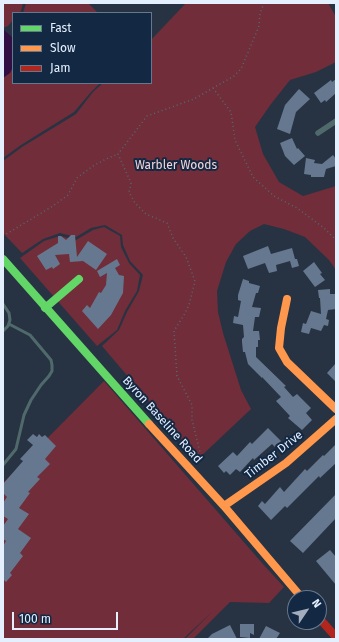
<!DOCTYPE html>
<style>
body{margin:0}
#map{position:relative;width:339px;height:642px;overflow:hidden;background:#273343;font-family:"Fira Sans",sans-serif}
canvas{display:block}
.frame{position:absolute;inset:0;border:4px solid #e5f0ff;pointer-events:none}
.legend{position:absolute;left:12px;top:12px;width:140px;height:72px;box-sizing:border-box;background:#122843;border:1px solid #66788e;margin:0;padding:5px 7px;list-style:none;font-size:12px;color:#e5f0ff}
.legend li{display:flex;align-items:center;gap:8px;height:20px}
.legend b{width:20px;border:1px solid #66788e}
.north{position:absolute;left:287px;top:590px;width:40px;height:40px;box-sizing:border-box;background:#122843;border:1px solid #66788e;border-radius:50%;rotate:55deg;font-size:11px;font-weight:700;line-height:16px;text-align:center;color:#e5f0ff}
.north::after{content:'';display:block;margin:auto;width:14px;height:18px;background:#a2aebd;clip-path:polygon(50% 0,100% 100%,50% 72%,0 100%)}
.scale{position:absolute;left:12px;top:612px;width:106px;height:18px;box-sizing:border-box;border:2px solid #e5f0ff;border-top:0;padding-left:5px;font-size:12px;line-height:14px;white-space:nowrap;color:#e5f0ff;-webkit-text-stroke:3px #122843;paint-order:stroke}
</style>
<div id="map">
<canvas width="339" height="642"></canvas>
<div class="frame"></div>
<ul class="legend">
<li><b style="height:5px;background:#63d668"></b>Fast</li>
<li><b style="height:5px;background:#ff974d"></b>Slow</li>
<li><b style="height:5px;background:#b3261e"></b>Jam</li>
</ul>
<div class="north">N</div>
<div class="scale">100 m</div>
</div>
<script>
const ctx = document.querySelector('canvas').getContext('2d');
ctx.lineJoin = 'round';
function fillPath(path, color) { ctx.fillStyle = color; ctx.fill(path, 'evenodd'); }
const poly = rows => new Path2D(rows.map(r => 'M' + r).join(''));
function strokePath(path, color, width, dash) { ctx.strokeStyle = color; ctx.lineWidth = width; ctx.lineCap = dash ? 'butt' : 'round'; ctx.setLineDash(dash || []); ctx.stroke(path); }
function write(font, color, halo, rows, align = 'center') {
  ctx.font = font + ' "Fira Sans",sans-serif'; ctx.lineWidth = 4; ctx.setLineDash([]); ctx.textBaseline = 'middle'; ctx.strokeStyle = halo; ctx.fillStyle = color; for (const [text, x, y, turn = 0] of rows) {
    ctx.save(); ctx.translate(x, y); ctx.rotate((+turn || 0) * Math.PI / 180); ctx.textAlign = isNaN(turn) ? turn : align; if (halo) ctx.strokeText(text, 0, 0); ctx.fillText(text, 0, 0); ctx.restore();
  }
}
fillPath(poly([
 [3,3,23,3,21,11,19,13,13,13,13,20,8,26,3,28],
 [26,3,88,3,98,13,23,13],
 [186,3,328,3,336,17,336,62,316,72,290,80,271,104,255,127,263,154,279,182,303,196,336,186,336,270,329,260,305,237,284,229,264,224,250,231,236,244,226,262,217,291,218,312,223,333,241,390,251,409,198,459,102,346,119,330,127,312,139,291,143,275,130,261,123,245,122,235,105,225,91,228,76,237,60,233,43,239,22,253,3,233,3,161,22,147,76,114,93,92,103,83,151,83,151,40],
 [3,35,13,60,13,83,100,83,91,92,74,112,21,145,3,158],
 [104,227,120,236,121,247,129,263,140,275,137,291,125,311,117,330,97,346,20,258,44,241,60,236,76,240,93,230],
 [104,381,262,563,284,587,269,603,230,602,193,639,185,639,212,612,183,639,3,639,3,483]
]), '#712d39');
fillPath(poly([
 [3,29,13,38,13,67,10,73,3,78]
]), '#320f43');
fillPath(poly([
 [336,79,336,93,326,102,325,100,321,103,314,93,331,80,332,82],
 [299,89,310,99,296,112,290,134,277,129,285,105],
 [292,138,297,149,298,148,305,156,294,165,285,156,280,143],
 [333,155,336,159,336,166,326,169,324,177,311,177,311,175,304,174,306,158,315,160,314,163,322,164],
 [71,235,75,235,77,257,88,241,107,254,96,270,83,261,70,262,69,254,55,255,60,264,53,269,52,267,46,270,37,256,58,243,58,236,61,236,66,240],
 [268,246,271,254,292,248,295,259,297,259,299,266,292,268,290,261,276,265,277,271,269,273,265,263,248,269,243,256],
 [117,259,120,265,115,268,119,275,124,276,123,293,111,315,98,329,82,311,87,305,90,308,99,292,101,293,106,285,107,273,100,277,97,271],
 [314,262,322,273,320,274,325,280,315,287,303,271],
 [243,279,249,281,249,283,260,286,258,293,256,293,252,307,261,308,259,317,255,317,253,331,259,331,260,340,258,340,258,347,256,347,256,357,286,386,284,387,293,397,297,394,311,408,306,413,312,420,302,430,288,418,290,416,276,401,281,397,262,377,262,378,248,364,245,352,243,352,242,342,242,339,244,337,243,325,233,323,234,316,238,317,241,301,238,300,238,295],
 [330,289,330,294,336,294,336,309,328,310,326,319,329,320,328,326,324,325,321,331,311,328,309,334,301,332,303,323,306,324,311,311,321,314,320,298,319,298,318,290],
 [336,363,336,382,327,373],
 [268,428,281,441,275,447,272,444,254,460,253,458,240,472,236,469,230,475,226,471,224,473,218,466,233,452,237,456,250,442,252,444],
 [33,434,37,437,39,434,42,437,45,435,56,446,45,459,50,464,37,477,40,479,28,492,30,493,19,508,29,514,18,529,31,538,20,553,23,556,10,573,12,575,6,582,3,579,3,546,6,541,3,539,3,526,8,519,3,516,3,503,7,497,3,493,3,484,23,461,20,459,33,445,27,440],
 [336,444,336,463,320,478,319,476,287,508,285,506,271,520,258,506,262,501,265,504,280,487,284,492,305,469,307,471,323,455,324,456],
 [336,494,336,518,303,553,290,541],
 [330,550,336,557,336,585,316,561],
 [240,624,254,624,254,635,250,633,250,638,240,637],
 [230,625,237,639,207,639,212,634],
 [266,626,280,633,276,639,259,639]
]), '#66788f');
strokePath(poly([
 [213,88,231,112,235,140,253,177,274,196,297,208,324,228,336,240],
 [3,236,53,206,68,195,77,178,93,166,106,159,118,154],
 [193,461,200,452,192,420,192,405,177,376,174,331,184,315,189,305,195,281,186,257,173,238,167,223,146,214,135,203,129,192,131,183,118,154,147,116,194,99,234,76,241,69,259,26,260,14,264,3]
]), '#56686e', 1.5, [1, 3]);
strokePath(poly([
 [3,304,9,313,10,320,8,326,3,331],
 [3,465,16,449,24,415,31,400,41,385,49,376,52,371,52,365,51,360,30,335,9,324]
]), '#506a6c', 3);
strokePath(poly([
 [318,133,336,121]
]), '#506a6c', 5.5);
strokePath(poly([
 [3,259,149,424],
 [45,308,79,279]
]), '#63d668', 8);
strokePath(poly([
 [287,299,281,328,279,348,287,362,336,409],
 [149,424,224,506,302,598],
 [224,506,286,463,336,419]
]), '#ff974d', 8);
strokePath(poly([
 [319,618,336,637]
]), '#b3261e', 8);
write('12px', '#f7d4d6', '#122843', [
 ["Warbler Woods",176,166]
]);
write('12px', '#e5f0ff', '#122843', [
 ["Byron Baseline Road",162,420,48],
 ["Timber Drive",274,455,-38]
]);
</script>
